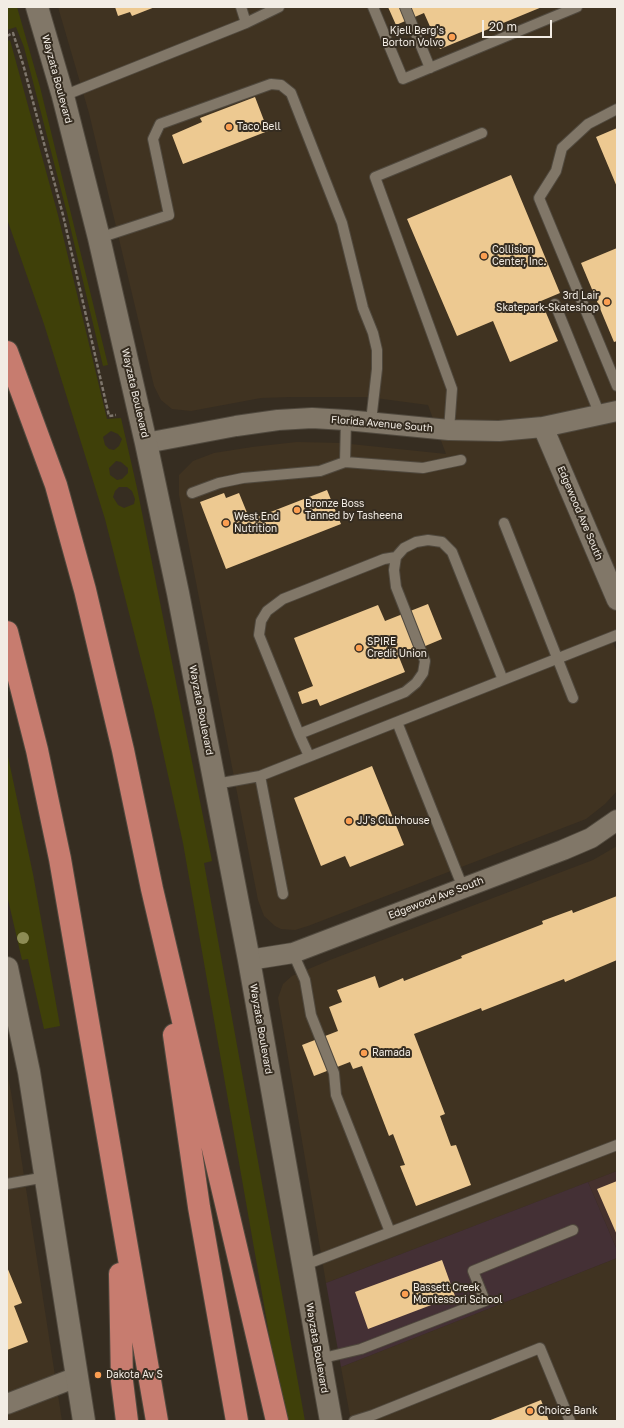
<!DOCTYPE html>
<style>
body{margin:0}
#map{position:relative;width:624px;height:1428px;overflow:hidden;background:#362d21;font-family:"Golos Text",sans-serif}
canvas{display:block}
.frame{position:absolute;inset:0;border:8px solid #f2ece4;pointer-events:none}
.scale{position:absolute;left:482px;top:20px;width:70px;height:18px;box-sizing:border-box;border:2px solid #f2ece4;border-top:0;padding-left:5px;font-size:12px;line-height:14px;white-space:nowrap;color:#f2ece4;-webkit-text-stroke:3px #362d21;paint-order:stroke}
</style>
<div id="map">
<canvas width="624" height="1428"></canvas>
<div class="frame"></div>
<div class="scale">20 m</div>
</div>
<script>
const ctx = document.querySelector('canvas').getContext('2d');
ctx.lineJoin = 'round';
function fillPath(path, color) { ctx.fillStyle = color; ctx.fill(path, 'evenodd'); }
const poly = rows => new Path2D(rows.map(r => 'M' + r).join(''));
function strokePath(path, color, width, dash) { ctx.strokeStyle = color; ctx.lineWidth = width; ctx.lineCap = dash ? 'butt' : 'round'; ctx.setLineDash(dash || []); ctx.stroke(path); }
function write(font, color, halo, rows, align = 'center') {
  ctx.font = font + ' "Golos Text",sans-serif'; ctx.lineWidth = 4; ctx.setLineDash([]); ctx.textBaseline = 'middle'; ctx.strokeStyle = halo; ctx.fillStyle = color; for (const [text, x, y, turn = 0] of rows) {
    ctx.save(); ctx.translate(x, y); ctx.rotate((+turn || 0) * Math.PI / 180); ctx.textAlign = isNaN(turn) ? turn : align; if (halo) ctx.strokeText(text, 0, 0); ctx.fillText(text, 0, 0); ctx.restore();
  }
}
fillPath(poly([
 [58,7,617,7,617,635,611,638,617,652,617,791,605,804,586,819,308,926,295,930,281,929,275,926,264,916,258,900,179,495,179,475,193,461,214,453,252,447,297,442,341,443,446,454,428,405,368,397,291,397,261,398,191,411,172,409,161,400,154,386,89,113],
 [617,846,617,1171,326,1283,278,998,283,984,292,976,330,960,593,860],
 [7,1073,11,1092,62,1421,7,1421],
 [617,1258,617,1421,351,1421,341,1367]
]), '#403321');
fillPath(poly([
 [617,1171,617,1250,588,1182]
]), '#45312d');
fillPath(poly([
 [588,1182,617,1250,617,1258,341,1367,326,1283]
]), '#443035');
fillPath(poly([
 [7,7,17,7,40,87,108,365,103,366,67,213,24,47,16,27,7,30],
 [10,40,58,215,107,419,121,418,137,488,212,861,204,863,305,1421,287,1421,271,1345,183,843,153,707,105,519,44,324,7,219,7,41],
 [111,431,118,434,122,439,119,446,114,450,109,449,105,445,103,437],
 [116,461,121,462,128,468,128,473,122,479,117,480,110,475,109,468],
 [119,487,127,487,132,491,135,499,134,504,124,508,118,505,113,497,115,491],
 [7,752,33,874,60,1026,44,1029,28,959,22,960,7,895]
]), '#3f4009');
fillPath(poly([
 [115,7,155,7,132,16,130,12,118,16],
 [388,7,542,7,440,49,424,13,396,25],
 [255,97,268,131,183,164,172,135,202,122,200,118],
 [617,128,617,187,596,137],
 [511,175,560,293,541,301,558,341,510,362,493,321,457,336,407,219],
 [617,248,617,341,614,342,581,263],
 [327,490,341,524,226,569,200,502,224,493,226,498,239,493,250,520],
 [428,604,442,639,399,657,405,672,320,706,317,699,302,704,298,692,313,686,294,638,378,605,385,621],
 [372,766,404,845,350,867,345,856,321,866,294,798],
 [617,896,617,960,565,982,564,979,482,1011,481,1008,414,1034,445,1114,440,1116,451,1146,456,1145,471,1185,416,1206,400,1166,405,1165,393,1134,389,1136,362,1066,353,1069,350,1062,314,1076,302,1045,338,1031,329,1007,342,1002,337,990,375,976,379,988,403,978,404,981,462,958,461,956,543,924,542,921,572,910,573,913],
 [617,1181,617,1235,597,1189],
 [442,1260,455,1296,368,1329,355,1292],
 [7,1267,22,1303,14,1306,28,1342,7,1350],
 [541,1400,549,1421,488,1421]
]), '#edc991');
const lane = poly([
 [373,7,403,79,577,7],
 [405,7,430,68],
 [246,23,279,7],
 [63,96,246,23,241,7],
 [617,109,588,124,562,148,556,171,539,198,617,386],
 [99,238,169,215,153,139,160,124,271,84,281,85,291,93,342,223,363,308,373,333,377,350,377,369,371,421],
 [555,304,600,415],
 [449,430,452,389,375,177,482,133],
 [345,462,423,468,461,460],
 [192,493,219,483,243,478,320,471,345,462,346,420],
 [504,523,573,698],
 [396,557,384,559,283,599,267,611,261,621,259,635,299,734,405,692,416,683,423,673,425,661,396,587,394,570,396,557,404,548,416,542,428,540,442,542,452,552,503,680],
 [397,722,463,888],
 [299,734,309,756],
 [260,776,283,894],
 [216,784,260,776,617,635],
 [293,953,305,980,311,1015,334,1073,336,1095,390,1232],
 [7,1184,46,1177],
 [302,1266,617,1145],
 [319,1359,361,1349,485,1301,473,1271,573,1230],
 [354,1421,373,1415,540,1348,570,1421]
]);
const street = poly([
 [543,427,617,600],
 [146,443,236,426,278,420,312,418,346,420,449,430,499,431,543,427,617,411],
 [249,960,293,953,563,850,591,838,617,820],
 [7,1404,77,1377]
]);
const secondary = poly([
 [37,7,63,96,99,238,146,443,178,593,249,960,331,1421],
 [7,968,29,1072,84,1421]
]);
const highway = poly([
 [7,352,56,485,85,590,123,750,152,889,277,1421],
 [7,632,37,750,60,859,157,1421],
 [174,1035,199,1207,237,1421],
 [120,1274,122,1381,127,1421]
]);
strokePath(lane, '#50493e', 12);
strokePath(street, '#50493e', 22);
strokePath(secondary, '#50493e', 24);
strokePath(highway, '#50493e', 24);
strokePath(poly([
 [7,36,13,33,23,64,63,215,109,416,116,415]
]), '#7e766c', 2.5, [4, 2]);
strokePath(lane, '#817768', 10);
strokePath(street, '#817768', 20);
strokePath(secondary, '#817768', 22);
strokePath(highway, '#c77c6f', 22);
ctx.fillStyle = '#8d8c55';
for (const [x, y] of [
 [23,938]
]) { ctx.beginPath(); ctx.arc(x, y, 6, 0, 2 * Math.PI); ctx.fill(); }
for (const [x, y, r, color] of [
 [452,37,4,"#fb9e51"],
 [229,127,4,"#fb9e51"],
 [484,256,4,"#fb9e51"],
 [607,302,4,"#fb9e51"],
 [297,510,4,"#fb9e51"],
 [226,523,4,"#fb9e51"],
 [359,648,4,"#fb9e51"],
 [349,821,4,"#fb9e51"],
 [364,1053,4,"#fb9e51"],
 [405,1294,4,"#fb9e51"],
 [98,1375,4,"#fb9e51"],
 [530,1411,4,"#fb9e51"]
]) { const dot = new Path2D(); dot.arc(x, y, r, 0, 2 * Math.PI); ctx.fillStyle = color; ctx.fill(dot); strokePath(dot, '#362d21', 1.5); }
write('10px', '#f2ece4', '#362d21', [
 ["Kjell Berg's",444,31,"right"],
 ["Borton Volvo",444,43,"right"],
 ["Taco Bell",237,127],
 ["Collision",492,250],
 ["Center, Inc.",492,262],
 ["3rd Lair",599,296,"right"],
 ["Skatepark-Skateshop",599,308,"right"],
 ["Bronze Boss",305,504],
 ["Tanned by Tasheena",305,516],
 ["West End",234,517],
 ["Nutrition",234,529],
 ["SPIRE",367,642],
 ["Credit Union",367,654],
 ["JJ's Clubhouse",357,821],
 ["Ramada",372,1053],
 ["Bassett Creek",413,1288],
 ["Montessori School",413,1300],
 ["Dakota Av S",106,1375],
 ["Choice Bank",538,1411]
], 'left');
write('10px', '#f2ece4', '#362d21', [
 ["Wayzata Boulevard",57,79,75],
 ["Wayzata Boulevard",135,393,77],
 ["Florida Avenue South",382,424,5],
 ["Edgewood Ave South",580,513,67],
 ["Wayzata Boulevard",201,710,79],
 ["Edgewood Ave South",436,898,-21],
 ["Wayzata Boulevard",261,1029,80],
 ["Wayzata Boulevard",317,1348,80]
]);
</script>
